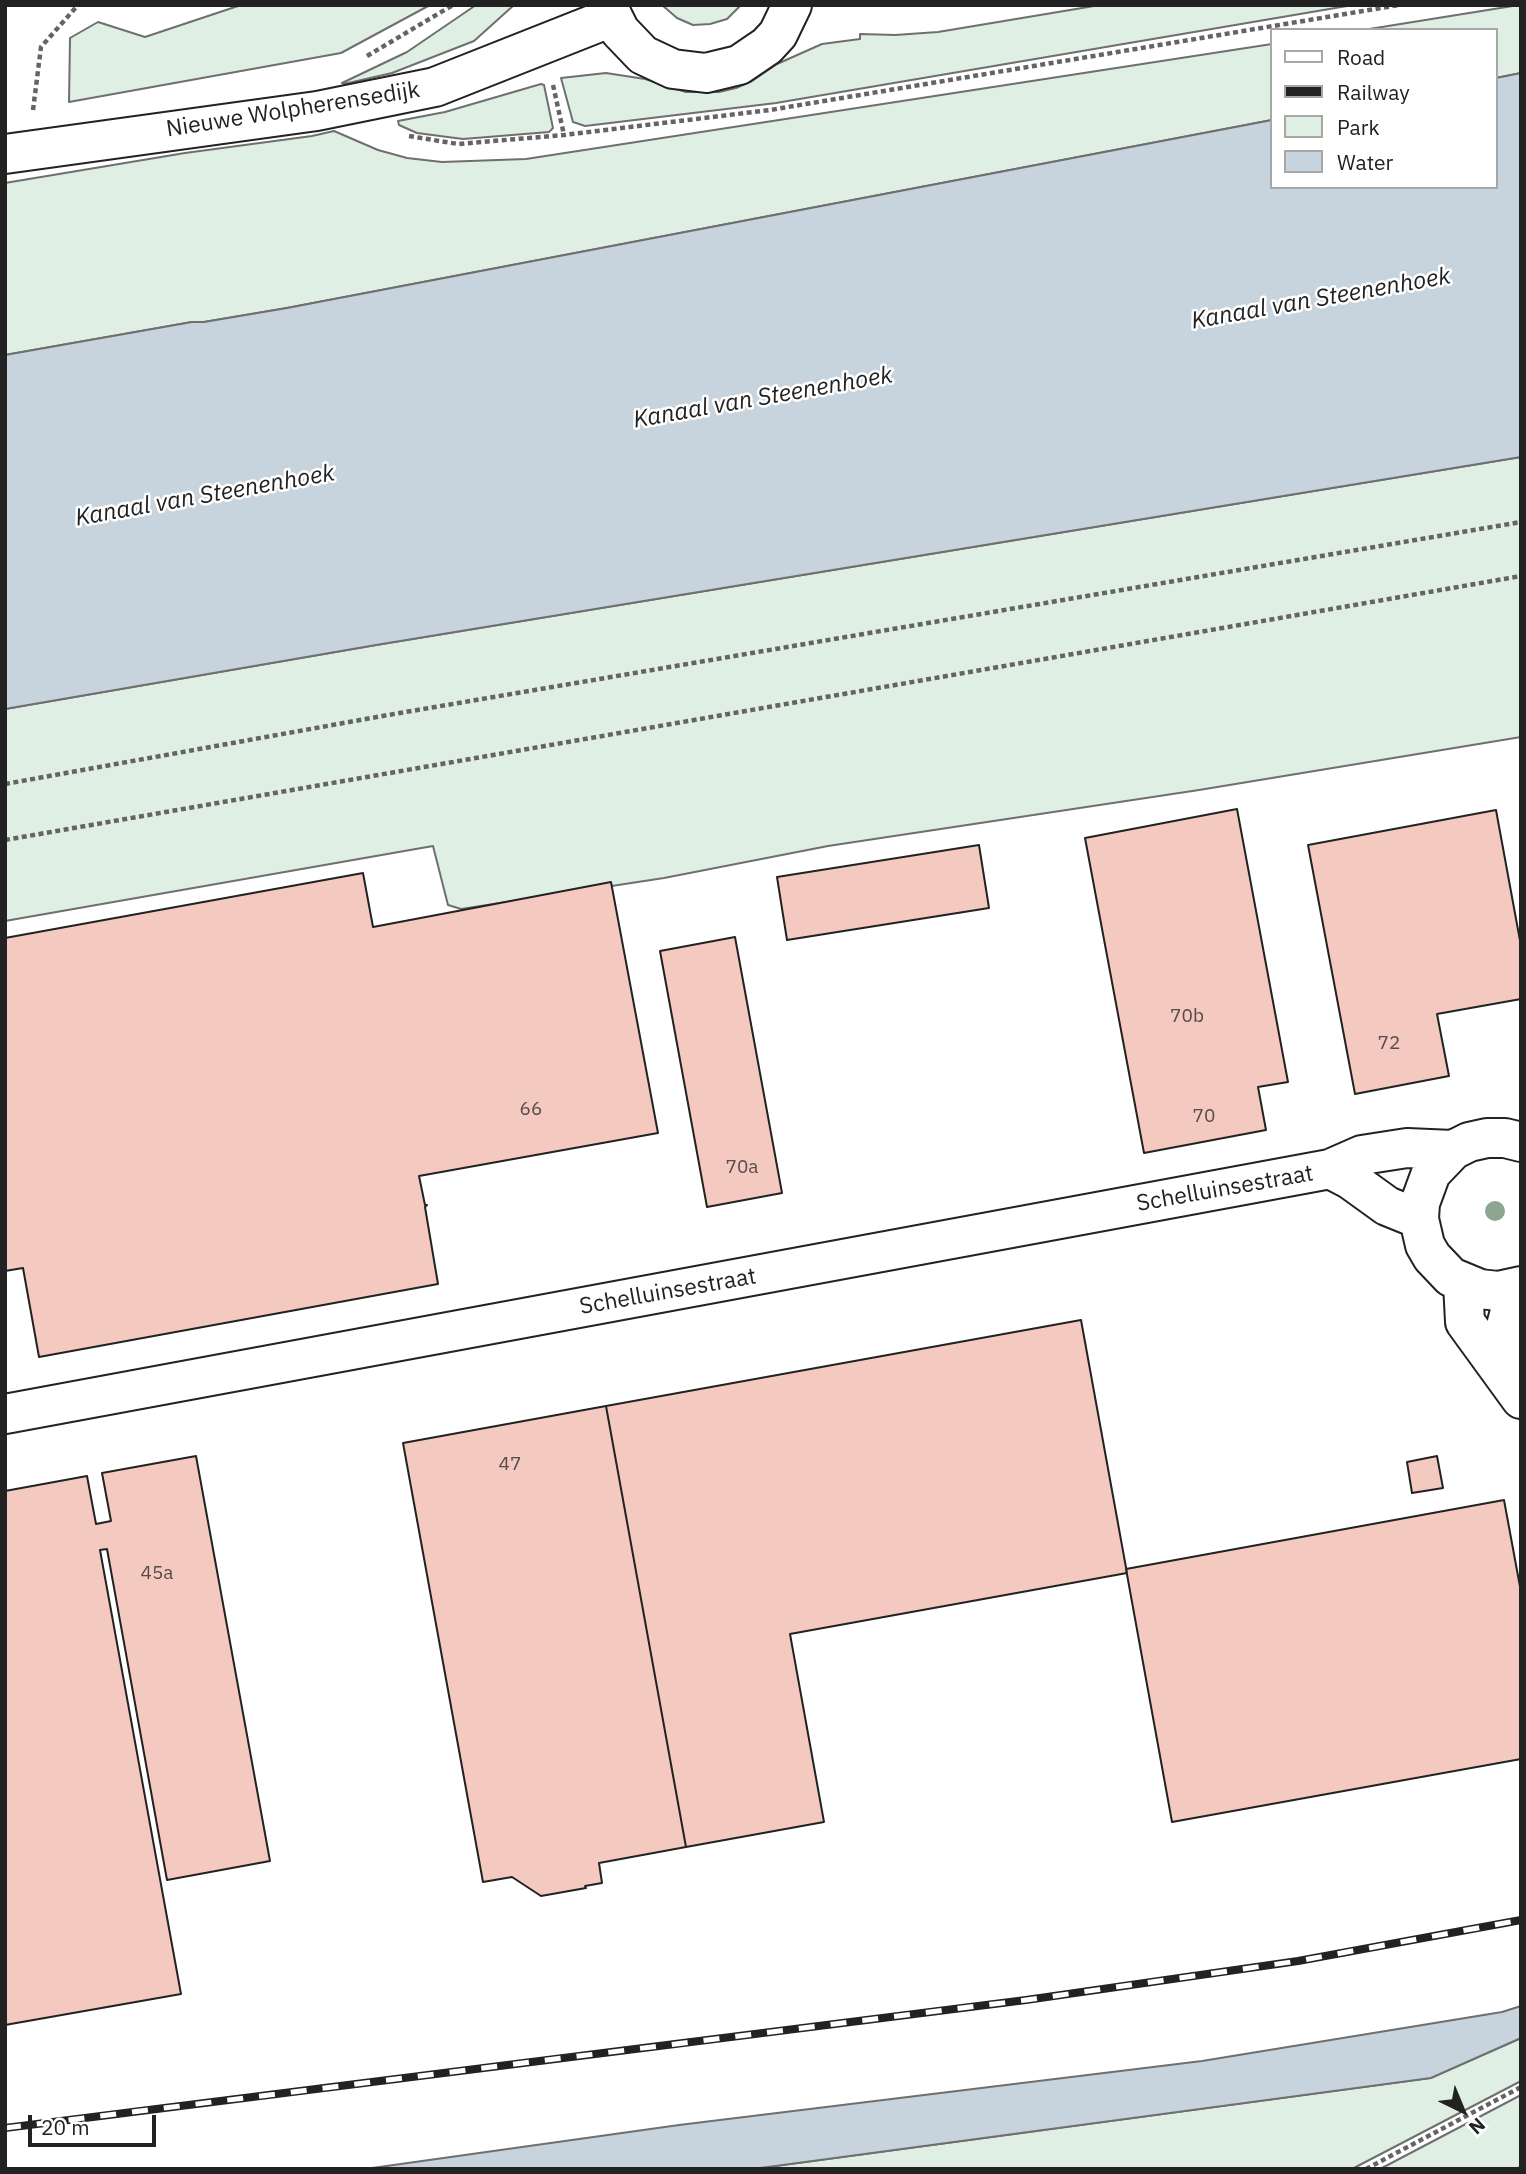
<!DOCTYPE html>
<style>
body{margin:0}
#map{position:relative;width:1526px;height:2174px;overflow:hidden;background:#fff;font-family:"IBM Plex Sans",sans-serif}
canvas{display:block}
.frame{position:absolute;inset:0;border:7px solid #222;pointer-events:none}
.legend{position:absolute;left:1270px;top:28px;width:228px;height:161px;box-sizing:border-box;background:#fff;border:2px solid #a7a7a7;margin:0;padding:9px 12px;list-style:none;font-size:21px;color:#222}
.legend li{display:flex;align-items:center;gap:14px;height:35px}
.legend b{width:35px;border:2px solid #a7a7a7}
.north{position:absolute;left:1428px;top:2076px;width:70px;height:70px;-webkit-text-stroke:5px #fff;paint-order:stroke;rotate:137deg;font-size:19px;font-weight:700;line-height:28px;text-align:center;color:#222}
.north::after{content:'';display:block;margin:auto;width:24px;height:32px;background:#222;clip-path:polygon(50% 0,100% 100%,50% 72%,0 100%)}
.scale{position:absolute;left:28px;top:2115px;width:128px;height:32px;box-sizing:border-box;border:4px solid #222;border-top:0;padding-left:9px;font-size:21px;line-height:24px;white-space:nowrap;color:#222;-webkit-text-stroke:5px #fff;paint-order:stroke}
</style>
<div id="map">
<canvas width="1526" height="2174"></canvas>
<div class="frame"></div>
<ul class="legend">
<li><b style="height:9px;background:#fff"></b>Road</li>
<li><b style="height:9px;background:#222"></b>Railway</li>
<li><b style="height:19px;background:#e0efe3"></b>Park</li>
<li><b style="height:19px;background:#c7d3dd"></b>Water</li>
</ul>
<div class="north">N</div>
<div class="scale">20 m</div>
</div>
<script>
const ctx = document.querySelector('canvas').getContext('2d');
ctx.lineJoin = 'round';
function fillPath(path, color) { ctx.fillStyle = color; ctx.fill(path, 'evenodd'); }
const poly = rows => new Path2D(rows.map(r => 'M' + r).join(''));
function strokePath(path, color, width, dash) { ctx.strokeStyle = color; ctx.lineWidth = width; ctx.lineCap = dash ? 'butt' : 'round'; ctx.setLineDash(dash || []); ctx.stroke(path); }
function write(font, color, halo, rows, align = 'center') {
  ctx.font = font + ' "IBM Plex Sans",sans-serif'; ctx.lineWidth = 5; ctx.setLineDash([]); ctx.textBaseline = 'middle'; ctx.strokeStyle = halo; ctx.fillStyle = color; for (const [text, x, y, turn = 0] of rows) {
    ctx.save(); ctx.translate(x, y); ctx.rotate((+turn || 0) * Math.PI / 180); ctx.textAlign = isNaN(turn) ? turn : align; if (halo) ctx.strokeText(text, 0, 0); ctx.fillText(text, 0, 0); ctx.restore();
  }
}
const green = poly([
 [241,5,430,5,341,53,69,102,70,38,98,22,145,37,241,5],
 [476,5,514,5,474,41,392,73,344,84,342,83,407,52,476,5],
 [662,5,741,5,727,19,710,24,693,25,677,18,662,5],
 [1100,5,1353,5,776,103,585,126,573,122,561,78,606,73,645,79,686,92,719,92,736,88,752,81,777,64,822,44,860,39,860,34,895,35,938,32,1100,5],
 [1519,5,1521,9,1521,73,1496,78,1496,30,1363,30,1519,5],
 [1272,44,1272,120,287,308,204,322,192,322,5,355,5,183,185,153,312,136,334,131,378,150,407,158,442,162,526,159,1272,44],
 [541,84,544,85,553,128,549,132,463,139,417,133,399,125,398,121,445,112,541,84],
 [1521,457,1521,737,1199,790,828,846,664,878,461,909,448,905,433,846,5,921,5,709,376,645,1521,457],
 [1521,2038,1521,2081,1352,2169,753,2169,1430,2078,1521,2038],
 [1521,2095,1521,2166,1516,2169,1380,2169,1521,2095]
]);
fillPath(green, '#e0efe3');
strokePath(green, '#6f6f6f', 2);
const water = poly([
 [1521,73,1521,457,376,645,5,709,5,355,192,322,204,322,287,308,1272,120,1272,187,1496,187,1496,78,1521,73],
 [1521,2006,1521,2038,1431,2078,753,2169,365,2169,679,2125,1202,2061,1502,2012,1521,2006]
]);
fillPath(water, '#c7d3dd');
strokePath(water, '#6f6f6f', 2);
const building = poly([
 [1237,809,1288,1082,1258,1087,1266,1130,1144,1153,1085,838,1237,809],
 [1496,810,1521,946,1521,999,1437,1014,1449,1076,1355,1094,1308,845,1496,810],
 [979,845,989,908,787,940,777,877,979,845],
 [363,873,373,927,611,882,658,1133,419,1176,425,1205,427,1205,425,1207,438,1284,39,1357,23,1268,5,1271,5,938,363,873],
 [735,937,782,1193,707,1207,660,951,735,937],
 [1081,1320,1127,1573,790,1634,824,1822,686,1847,606,1406,1081,1320],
 [606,1406,686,1847,599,1863,602,1883,585,1886,586,1888,541,1896,512,1877,483,1882,403,1443,606,1406],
 [196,1456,270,1861,167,1880,107,1549,100,1550,181,1994,5,2025,5,1491,87,1476,96,1524,111,1521,102,1473,196,1456],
 [1437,1456,1443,1488,1412,1493,1407,1462,1437,1456],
 [1504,1500,1521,1592,1521,1759,1172,1822,1126,1569,1504,1500]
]);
fillPath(building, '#f3c9c0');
strokePath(building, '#222', 2);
const minor = poly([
 [607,5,620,31,643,55,673,69,706,73,739,65,767,46,778,34,792,5],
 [5,154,317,111,435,87,612,17],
 [1521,1142,1505,1138,1487,1138,1469,1142,1453,1150,1431,1173,1420,1203,1419,1219,1425,1245,1432,1257,1451,1277,1480,1289,1498,1291,1521,1286],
 [1330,1169,1351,1180,1387,1206,1419,1219],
 [1463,1283,1465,1322,1521,1399],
 [1506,1378,1505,1330,1516,1288],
 [5,1414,1330,1169,1362,1155,1407,1148,1453,1150]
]);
strokePath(minor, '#222', 42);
strokePath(poly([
 [367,56,453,5],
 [553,85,564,135],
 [33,110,41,47,78,5],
 [409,136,458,144,564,135,770,110,1399,5],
 [5,784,388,715,1521,522],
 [5,840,1521,576],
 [1366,2169,1521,2087]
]), '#646464', 4.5, [5, 3.5]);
strokePath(minor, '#fff', 38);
const rail = poly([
 [5,2128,1026,2000,1298,1961,1521,1920]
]);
strokePath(rail, '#222', 8);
strokePath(rail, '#fff', 5, [16]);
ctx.fillStyle = '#8da692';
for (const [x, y] of [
 [1495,1211]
]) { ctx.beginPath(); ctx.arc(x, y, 10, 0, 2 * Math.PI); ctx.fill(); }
write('19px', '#564c4a', null, [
 ["70b",1187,1017],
 ["72",1389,1044],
 ["66",531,1110],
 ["70",1204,1117],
 ["70a",742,1168],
 ["47",510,1465],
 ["45a",157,1574]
]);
write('23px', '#222', '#fff', [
 ["Nieuwe Wolpherensedijk",293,110,-9],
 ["Schelluinsestraat",1225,1189,-10],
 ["Schelluinsestraat",668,1292,-10]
]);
write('italic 24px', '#222', '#fff', [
 ["Kanaal van Steenenhoek",1321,299,-10],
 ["Kanaal van Steenenhoek",763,398,-10],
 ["Kanaal van Steenenhoek",205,496,-10]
]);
</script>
